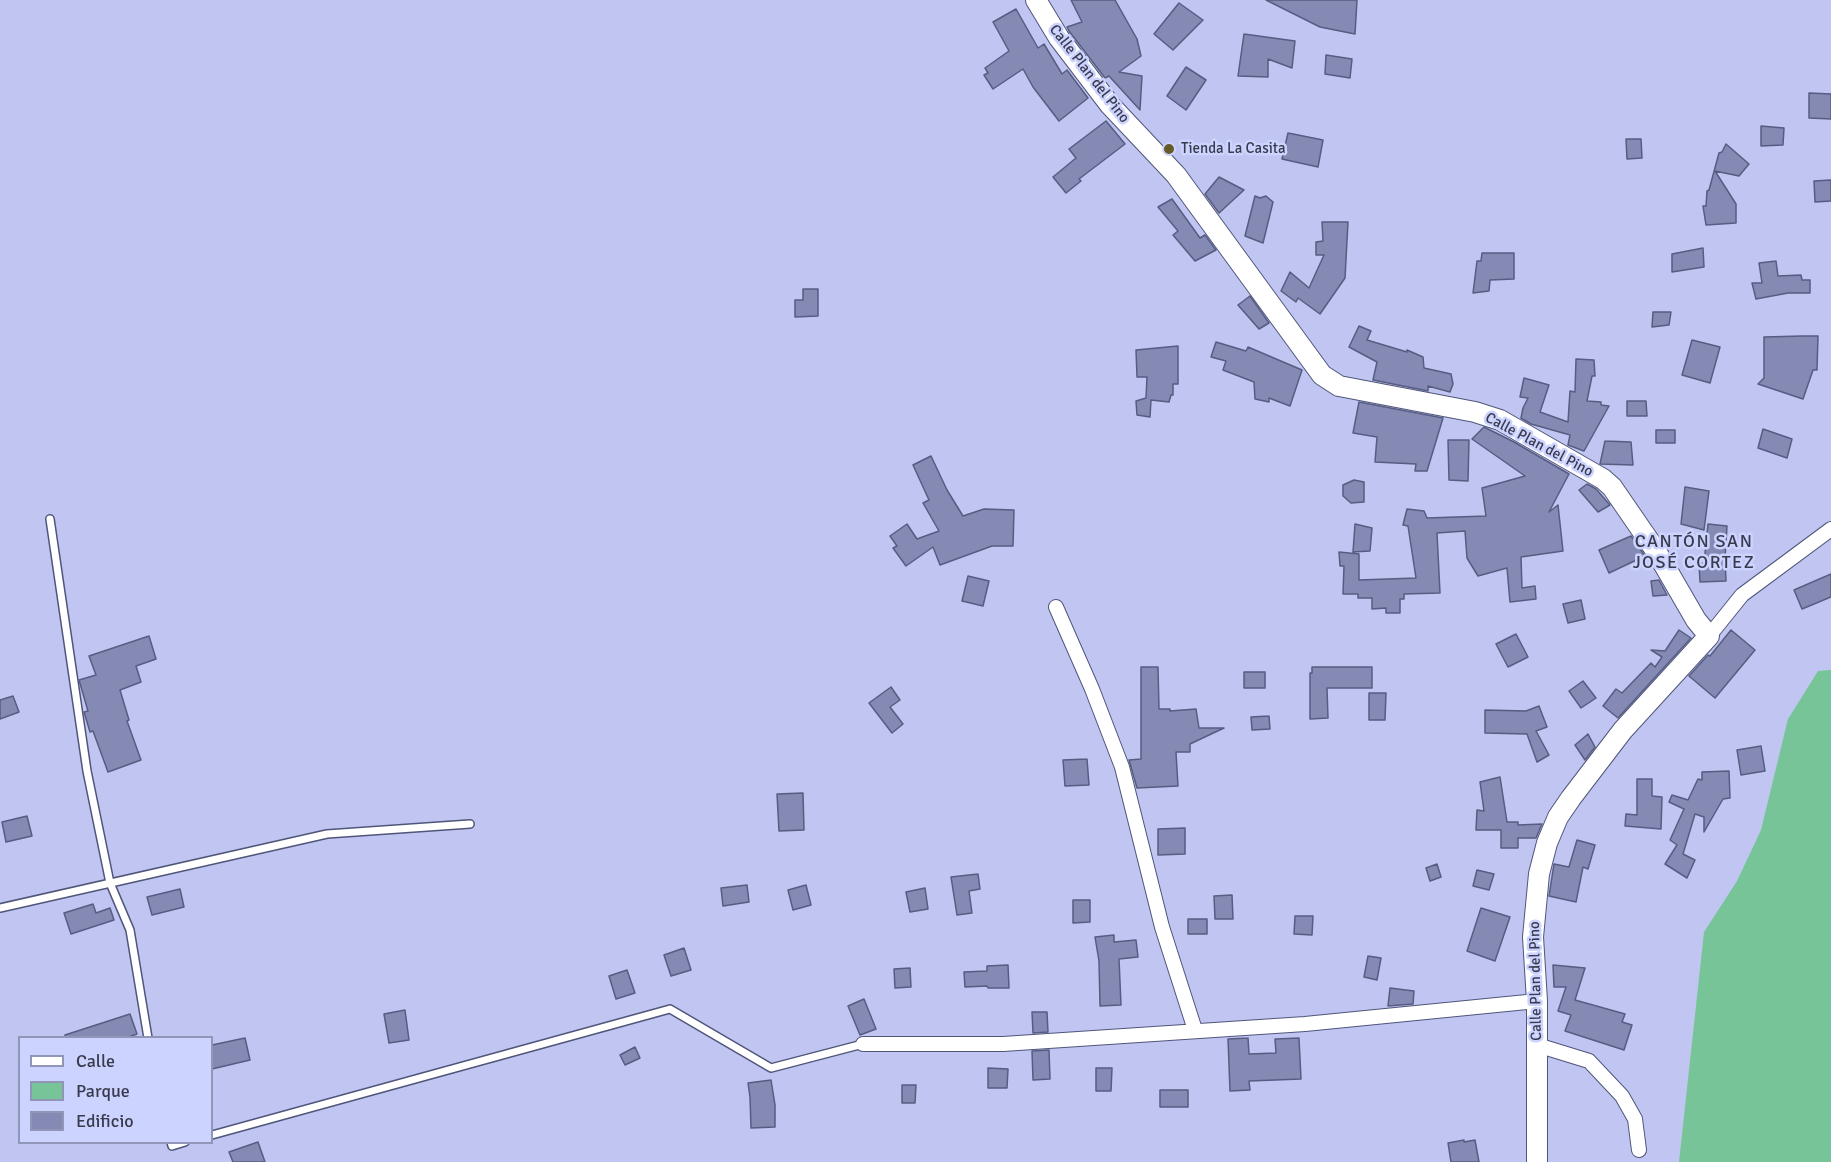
<!DOCTYPE html>
<meta charset="utf-8">
<style>
body{margin:0}
#map{position:relative;width:1831px;height:1162px;overflow:hidden;background:#c0c6f1;font-family:Signika,sans-serif}
canvas{display:block}
.legend{position:absolute;left:18px;top:1036px;width:195px;height:108px;box-sizing:border-box;background:#ccd3ff;border:2px solid #9196b8;margin:0;padding:8px 10px;list-style:none;font-size:18px;color:#393b4d}
.legend li{display:flex;align-items:center;gap:12px;height:30px}
.legend b{width:30px;border:2px solid #9196b8}
</style>
<div id="map">
<canvas width="1831" height="1162"></canvas>
<ul class="legend">
<li><b style="height:8px;background:#fff"></b>Calle</li>
<li><b style="height:16px;background:#77c498"></b>Parque</li>
<li><b style="height:16px;background:#848ab3"></b>Edificio</li>
</ul>
</div>
<script>
const ctx = document.querySelector('canvas').getContext('2d');
ctx.lineJoin = 'round';
function fillPath(path, color) { ctx.fillStyle = color; ctx.fill(path, 'evenodd'); }
const poly = rows => new Path2D(rows.map(r => 'M' + r).join(''));
function strokePath(path, color, width, dash) { ctx.strokeStyle = color; ctx.lineWidth = width; ctx.lineCap = dash ? 'butt' : 'round'; ctx.setLineDash(dash || []); ctx.stroke(path); }
function write(font, color, halo, rows, align = 'center') {
  ctx.font = font + ' Signika,sans-serif'; ctx.lineWidth = 5; ctx.setLineDash([]); ctx.textBaseline = 'middle'; ctx.strokeStyle = halo; ctx.fillStyle = color; for (const [text, x, y, turn = 0] of rows) {
    ctx.save(); ctx.translate(x, y); ctx.rotate((+turn || 0) * Math.PI / 180); ctx.textAlign = isNaN(turn) ? turn : align; if (halo) ctx.strokeText(text, 0, 0); ctx.fillText(text, 0, 0); ctx.restore();
  }
}
fillPath(poly([
 [1831,670,1831,1162,1679,1162,1704,932,1737,881,1761,830,1788,719,1818,671]
]), '#77c498');
const building = poly([
 [1071,0,1115,0,1137,39,1141,56,1119,72,1142,76,1140,110,1109,76,1105,78,1069,31,1067,27,1082,22,1071,0],
 [1266,0,1357,0,1355,34,1320,27,1266,0],
 [1179,3,1203,20,1173,50,1154,34,1179,3],
 [1016,9,1038,48,1044,44,1062,74,1067,70,1088,98,1059,121,1033,87,1023,69,993,89,984,75,988,73,985,68,1009,51,993,22,1016,9],
 [1244,34,1295,41,1292,68,1268,59,1268,77,1238,76,1244,34],
 [1326,55,1352,59,1350,78,1325,74,1326,55],
 [1186,67,1206,80,1186,110,1167,96,1186,67],
 [1809,93,1831,94,1831,119,1809,118,1809,93],
 [1106,121,1125,144,1079,179,1081,181,1066,193,1053,177,1076,158,1069,149,1106,121],
 [1761,126,1784,128,1783,145,1761,146,1761,126],
 [1288,133,1323,140,1318,167,1282,159,1288,133],
 [1626,139,1641,139,1642,158,1627,159,1626,139],
 [1726,144,1749,164,1739,176,1715,171,1736,204,1736,223,1706,225,1703,206,1706,206,1707,191,1709,190,1719,153,1722,152,1726,144],
 [1219,177,1244,190,1219,213,1205,194,1219,177],
 [1831,180,1831,201,1815,202,1814,181,1831,180],
 [1255,196,1260,198,1266,196,1273,202,1263,243,1245,236,1255,196],
 [1172,199,1200,238,1205,235,1216,250,1195,261,1173,235,1178,231,1158,207,1172,199],
 [1322,222,1348,222,1345,278,1320,314,1298,298,1296,302,1281,291,1290,272,1309,288,1324,255,1316,255,1316,242,1323,241,1322,222],
 [1703,248,1704,267,1672,272,1672,254,1703,248],
 [1482,253,1514,253,1514,279,1490,280,1489,291,1473,293,1477,261,1481,261,1482,253],
 [1776,261,1778,276,1801,275,1802,280,1810,280,1810,293,1788,293,1756,299,1752,283,1762,283,1759,263,1776,261],
 [803,289,818,289,818,316,795,317,795,300,803,300,803,289],
 [1250,296,1269,323,1259,329,1238,305,1250,296],
 [1653,312,1671,312,1669,325,1652,327,1653,312],
 [1359,326,1371,331,1367,340,1407,352,1407,350,1423,357,1424,368,1451,374,1453,384,1450,392,1428,386,1428,391,1373,380,1377,362,1349,347,1359,326],
 [1802,336,1818,336,1817,370,1813,370,1803,399,1758,384,1764,378,1764,337,1802,336],
 [1692,340,1720,347,1710,383,1682,375,1692,340],
 [1216,342,1246,351,1248,347,1302,370,1290,406,1269,398,1269,402,1255,399,1254,382,1223,370,1226,361,1211,357,1216,342],
 [1178,346,1178,384,1173,384,1173,395,1171,395,1169,402,1151,400,1150,417,1137,415,1136,401,1146,398,1147,377,1137,377,1136,350,1178,346],
 [1576,359,1594,360,1595,376,1592,376,1587,401,1601,402,1601,405,1609,406,1584,451,1568,445,1570,435,1531,424,1521,418,1523,408,1528,398,1520,397,1524,378,1549,385,1540,412,1568,422,1570,391,1575,392,1576,359],
 [1627,401,1646,401,1647,416,1627,416,1627,401],
 [1359,402,1443,418,1427,471,1415,471,1416,464,1375,462,1377,437,1353,433,1359,402],
 [1484,427,1514,442,1569,474,1549,512,1558,505,1563,551,1521,557,1522,588,1535,586,1536,599,1510,602,1507,568,1478,576,1467,558,1465,531,1437,533,1440,593,1404,594,1404,599,1400,599,1400,613,1386,613,1386,608,1372,609,1372,598,1358,598,1358,594,1343,594,1344,566,1340,566,1339,552,1359,554,1359,580,1416,578,1408,526,1403,525,1407,509,1424,511,1427,518,1486,516,1482,488,1525,476,1472,439,1484,427],
 [1763,429,1792,439,1787,458,1758,448,1763,429],
 [1656,430,1675,430,1675,443,1656,443,1656,430],
 [1448,440,1469,440,1468,481,1449,480,1448,440],
 [1605,441,1631,442,1633,465,1600,464,1605,441],
 [931,456,947,490,963,516,984,509,1014,510,1013,546,992,546,940,565,933,547,906,566,893,548,897,546,890,536,907,524,917,539,939,531,923,503,929,500,913,465,931,456],
 [1354,480,1364,482,1364,502,1351,503,1343,496,1343,485,1354,480],
 [1587,484,1596,489,1610,505,1598,512,1579,490,1587,484],
 [1685,487,1709,491,1704,530,1681,524,1685,487],
 [1355,524,1372,528,1370,551,1353,552,1355,524],
 [1708,524,1727,526,1725,558,1726,581,1700,582,1699,563,1704,563,1708,524],
 [1631,536,1645,556,1609,573,1599,550,1631,536],
 [1831,574,1831,597,1802,609,1794,590,1831,574],
 [968,576,989,581,983,606,962,601,968,576],
 [1659,580,1667,595,1653,596,1651,581,1659,580],
 [1581,600,1585,619,1568,623,1563,604,1581,600],
 [1679,630,1691,638,1618,718,1603,706,1616,689,1622,693,1651,663,1655,667,1662,657,1651,650,1665,651,1679,630],
 [1731,630,1755,650,1715,698,1689,676,1708,655,1710,656,1731,630],
 [1516,634,1528,657,1508,667,1496,644,1516,634],
 [149,636,156,659,136,666,141,682,120,690,129,720,127,721,141,760,108,772,93,731,90,732,84,712,88,711,79,680,96,675,89,656,149,636],
 [1141,667,1158,667,1159,709,1170,709,1170,711,1196,709,1199,728,1224,728,1190,744,1190,752,1176,752,1178,786,1137,788,1129,760,1141,759,1141,667],
 [1312,667,1372,667,1372,688,1327,688,1328,718,1310,719,1310,673,1312,673,1312,667],
 [1244,672,1265,672,1265,688,1244,688,1244,672],
 [1583,681,1596,698,1581,708,1569,691,1583,681],
 [891,687,900,700,890,707,903,724,892,733,869,703,891,687],
 [1369,693,1386,693,1385,720,1369,720,1369,693],
 [13,696,19,712,0,719,0,700,13,696],
 [1539,706,1547,727,1536,731,1549,755,1537,762,1527,734,1485,733,1485,710,1526,711,1539,706],
 [1269,716,1270,729,1252,730,1251,717,1269,716],
 [1588,734,1595,747,1585,760,1575,745,1588,734],
 [1761,746,1765,771,1741,775,1737,750,1761,746],
 [1087,759,1089,785,1065,786,1063,760,1087,759],
 [1729,771,1730,798,1723,799,1704,832,1704,817,1695,814,1683,854,1695,860,1687,878,1665,864,1677,845,1670,840,1684,809,1669,802,1672,795,1688,800,1698,779,1702,780,1702,772,1729,771],
 [1500,777,1507,822,1518,822,1518,825,1542,824,1536,838,1518,838,1518,848,1501,848,1501,830,1476,830,1477,810,1484,811,1480,782,1500,777],
 [1637,779,1652,779,1652,796,1662,797,1661,829,1625,826,1626,814,1637,815,1637,779],
 [803,793,804,830,779,831,777,794,803,793],
 [27,816,32,836,6,842,2,822,27,816],
 [1185,828,1185,854,1158,855,1158,829,1185,828],
 [1577,840,1595,845,1588,869,1583,867,1576,902,1549,896,1554,864,1569,867,1577,840],
 [1437,864,1441,877,1430,881,1426,868,1437,864],
 [1477,870,1494,874,1489,890,1473,886,1477,870],
 [978,874,980,889,969,891,972,913,957,915,951,877,978,874],
 [747,885,749,902,723,906,721,888,747,885],
 [806,885,811,905,793,910,788,890,806,885],
 [925,888,928,909,910,912,906,892,925,888],
 [180,889,184,907,152,915,147,897,180,889],
 [1232,895,1233,919,1215,919,1214,896,1232,895],
 [1073,900,1090,900,1090,922,1073,923,1073,900],
 [93,904,96,913,110,908,114,920,71,934,64,913,93,904],
 [1481,908,1510,917,1495,961,1467,951,1481,908],
 [1295,916,1313,916,1312,935,1294,934,1295,916],
 [1188,919,1207,919,1207,934,1188,934,1188,919],
 [1114,935,1114,942,1136,940,1138,957,1119,959,1121,1005,1100,1006,1099,961,1095,937,1114,935],
 [684,948,691,970,671,976,664,955,684,948],
 [1368,956,1381,958,1377,980,1364,977,1368,956],
 [1008,965,1009,988,988,988,987,986,965,987,964,972,987,971,987,966,1008,965],
 [1553,965,1585,968,1575,1000,1625,1014,1622,1022,1632,1025,1624,1050,1565,1031,1571,1015,1558,1011,1566,987,1554,987,1553,965],
 [910,968,911,987,895,988,894,969,910,968],
 [627,970,635,993,616,999,609,976,627,970],
 [1390,988,1414,991,1413,1004,1388,1006,1390,988],
 [864,999,876,1029,860,1035,848,1006,864,999],
 [405,1010,409,1040,389,1043,384,1014,405,1010],
 [1032,1012,1047,1012,1048,1032,1033,1033,1032,1012],
 [130,1014,137,1034,126,1038,65,1038,65,1035,130,1014],
 [245,1038,250,1060,212,1069,212,1045,245,1038],
 [1248,1038,1249,1054,1276,1053,1275,1039,1299,1038,1301,1079,1249,1081,1250,1090,1230,1091,1228,1039,1248,1038],
 [635,1047,640,1058,625,1065,620,1055,635,1047],
 [1049,1050,1050,1079,1033,1080,1032,1051,1049,1050],
 [988,1068,1008,1069,1007,1088,988,1088,988,1068],
 [1096,1068,1112,1068,1111,1091,1096,1091,1096,1068],
 [771,1080,775,1105,775,1127,751,1128,750,1097,748,1083,771,1080],
 [902,1085,916,1085,915,1103,902,1103,902,1085],
 [1160,1090,1188,1090,1188,1107,1160,1107,1160,1090],
 [1464,1140,1464,1142,1475,1140,1479,1162,1451,1162,1448,1143,1464,1140],
 [258,1142,265,1162,233,1162,229,1152,258,1142]
]);
fillPath(building, '#848ab3');
strokePath(building, '#575c82', 1.5);
const lane = poly([
 [50,519,87,771,110,883,130,930,148,1038],
 [0,908,327,834,470,824],
 [212,1135,670,1009,771,1068,863,1044],
 [171,1142,172,1146,185,1142]
]);
const street = poly([
 [1056,607,1092,689,1122,767,1162,927,1195,1030],
 [1709,636,1742,595,1831,529],
 [863,1044,1003,1044,1305,1024,1537,1001],
 [1537,1045,1589,1061,1622,1096,1635,1119,1639,1150]
]);
const secondary = poly([
 [1036,0,1059,38,1110,105,1176,175,1322,375,1339,386,1475,412,1500,420,1603,479,1612,487,1656,551,1696,620,1709,636,1623,730,1571,798,1558,817,1547,843,1539,874,1533,937,1537,1001,1537,1162]
]);
strokePath(lane, '#50557a', 10);
strokePath(street, '#50557a', 16);
strokePath(secondary, '#50557a', 22);
strokePath(lane, '#fff', 7);
strokePath(street, '#fff', 14);
strokePath(secondary, '#fff', 20);
for (const [x, y, r, color] of [
 [1169,149,6,"#655b27"]
]) { const dot = new Path2D(); dot.arc(x, y, r, 0, 2 * Math.PI); ctx.fillStyle = color; ctx.fill(dot); strokePath(dot, '#ccd3ff', 2); }
write('15px', '#393b4d', '#ccd3ff', [
 ["Calle Plan del Pino",1089,74,52],
 ["Calle Plan del Pino",1539,445,28],
 ["Calle Plan del Pino",1536,981,-91]
]);
write('15px', '#393b4d', '#ccd3ff', [
 ["Tienda La Casita",1181,149]
], 'left');
ctx.letterSpacing = '1.5px';
write('18px', '#393b4d', '#ccd3ff', [
 ["CANTÓN SAN",1694,542],
 ["JOSÉ CORTEZ",1694,563]
]);
ctx.letterSpacing = '0px';
</script>
